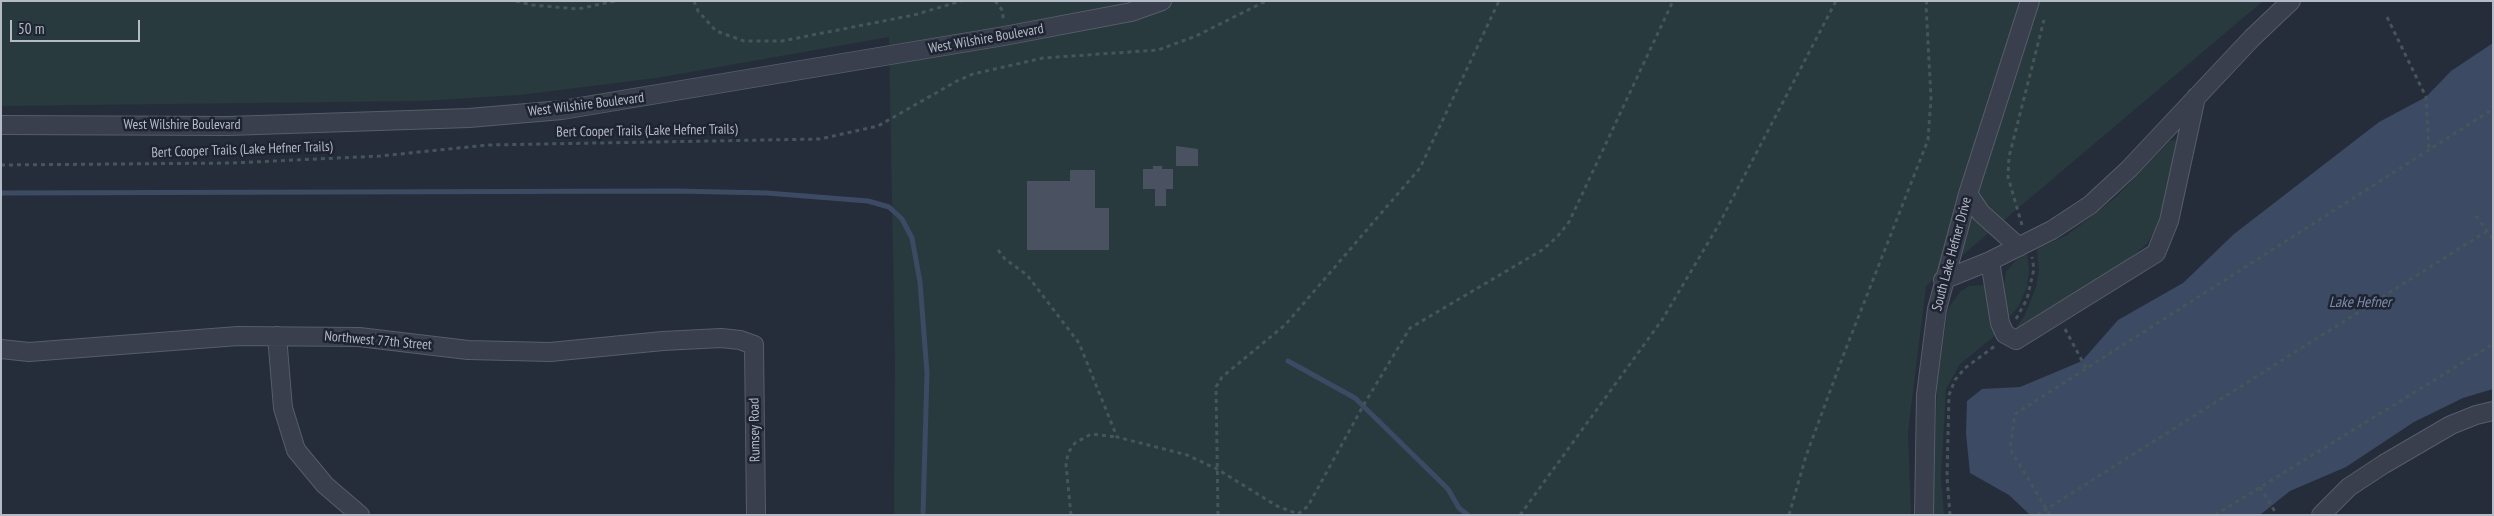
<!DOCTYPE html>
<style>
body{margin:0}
#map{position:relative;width:2494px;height:516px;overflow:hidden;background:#252d3b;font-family:"PT Sans Narrow",sans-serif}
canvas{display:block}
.frame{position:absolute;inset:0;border:2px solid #b5bac7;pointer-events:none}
.scale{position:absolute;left:10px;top:20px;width:130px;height:22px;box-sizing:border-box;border:2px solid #b5bac7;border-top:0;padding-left:6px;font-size:15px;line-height:18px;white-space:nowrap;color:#b5bac7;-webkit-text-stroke:4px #1e2431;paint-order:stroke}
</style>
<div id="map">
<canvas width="2494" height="516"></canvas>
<div class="frame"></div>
<div class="scale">50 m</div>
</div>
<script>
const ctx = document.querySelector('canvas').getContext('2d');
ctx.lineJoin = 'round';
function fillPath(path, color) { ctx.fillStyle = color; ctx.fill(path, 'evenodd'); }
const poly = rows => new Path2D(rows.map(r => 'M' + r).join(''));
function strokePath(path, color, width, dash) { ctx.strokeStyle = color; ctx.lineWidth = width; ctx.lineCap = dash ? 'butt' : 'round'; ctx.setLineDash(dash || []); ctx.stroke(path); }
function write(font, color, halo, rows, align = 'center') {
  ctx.font = font + ' "PT Sans Narrow",sans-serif'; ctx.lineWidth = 5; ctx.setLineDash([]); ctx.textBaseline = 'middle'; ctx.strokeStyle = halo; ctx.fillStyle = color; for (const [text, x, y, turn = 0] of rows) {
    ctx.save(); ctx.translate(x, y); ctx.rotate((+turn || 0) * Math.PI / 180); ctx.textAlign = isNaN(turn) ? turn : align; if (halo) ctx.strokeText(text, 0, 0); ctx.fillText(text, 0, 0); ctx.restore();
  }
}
fillPath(poly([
 [1,1,2263,1,1926,286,1908,432,1911,515,894,515,895,361,889,37,656,78,520,95,420,101,1,106],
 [2176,140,2178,141,2164,201,2156,228,2147,244,2122,264,2015,329,2025,315,2036,287,2039,270,2037,249,2067,235,2095,214,2116,197,2170,141],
 [2027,254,2029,269,2027,287,2018,307,2007,320,2004,284,2006,272,2016,260],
 [1984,285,1987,288,1997,334,1960,364,1946,389,1941,477,1944,515,1933,515,1937,383,1948,309,1960,292,1969,286]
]), '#283a3d');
fillPath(poly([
 [2493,43,2493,389,2463,398,2414,422,2346,467,2290,491,2260,515,2030,515,2009,495,1970,473,1966,434,1967,401,1982,389,2020,387,2082,361,2118,320,2183,283,2234,234,2379,122,2426,97,2451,71]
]), '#3c4a63');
strokePath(poly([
 [1,193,675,191,767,193,868,201,889,207,902,219,912,238,920,282,927,373,923,515],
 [1288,361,1355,398,1448,489,1459,508,1468,515]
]), '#3c4a63', 5);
fillPath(poly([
 [1176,146,1198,149,1198,166,1176,166],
 [1153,166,1162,166,1162,169,1173,169,1173,189,1166,189,1166,206,1155,206,1155,189,1143,189,1143,169,1153,169],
 [1070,170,1095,170,1095,208,1109,208,1109,250,1027,250,1027,181,1070,181]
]), '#4a5262');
const minor = poly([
 [1,125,228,126,469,118,562,110,1004,36,1131,12,1162,1],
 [1968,194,1981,213,2019,247],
 [1990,261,2000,323,2005,334,2016,340,2156,253,2169,221,2196,97],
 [1943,280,1990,261,2052,230,2090,205,2129,169,2252,38,2291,1],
 [277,336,283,408,296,450,325,485,360,515],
 [1,349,29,352,238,336,359,337,468,350,550,352,663,341,721,338,740,340,754,345,756,515],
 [1924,515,1926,395,1937,309,1968,194,2030,1],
 [2321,515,2349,487,2384,464,2451,425,2476,415,2493,411]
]);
strokePath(minor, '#575d6a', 20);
strokePath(poly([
 [516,1,532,5,578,9,615,1],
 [694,1,698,11,716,31,744,41,782,41,914,15,961,1],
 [995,1,1003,11,1003,20],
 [2387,17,2426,97,2429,150],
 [1,165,232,163,380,156,488,145,820,139,878,126,957,81,973,74,1043,58,1158,50,1196,36,1266,1],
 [2476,216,2493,239],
 [2022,225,2008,177,2009,157,2044,20],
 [998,250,1005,259,1027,275,1079,343,1117,437,1187,455,1217,469,1277,506,1298,514,1308,506,1363,406,1410,328,1542,250,1557,237,1569,222,1673,1],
 [2016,319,2027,299,2034,269,2032,257],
 [2065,329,2086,368],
 [2260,487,2277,515],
 [1071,515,1066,465,1068,453,1075,443,1091,434,1116,437],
 [1218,515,1216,387,1222,377,1285,325,1420,168,1499,1],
 [1520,515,1662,320,1718,226,1836,1],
 [1789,515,1806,456,1845,351,1928,140,1931,98,1926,5,1927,1],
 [1950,515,1947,477,1949,395,1955,380,1965,368,1995,346],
 [2037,515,2487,231],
 [2050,515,2010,449,2015,414,2493,109],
 [2215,515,2493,344]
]), '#45555a', 3, [4, 4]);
strokePath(minor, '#393f4c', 18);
write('14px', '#b5bac7', '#1e2431', [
 ["West Wilshire Boulevard",986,39,-10],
 ["West Wilshire Boulevard",586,105,-7],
 ["West Wilshire Boulevard",182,125],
 ["Bert Cooper Trails (Lake Hefner Trails)",647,131,-1],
 ["Bert Cooper Trails (Lake Hefner Trails)",242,150,-2],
 ["South Lake Hefner Drive",1952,254,-75],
 ["Northwest 77th Street",378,341,5],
 ["Rumsey Road",755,430,-91]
]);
write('italic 15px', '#7e8eac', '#1e2431', [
 ["Lake Hefner",2360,303]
]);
</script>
